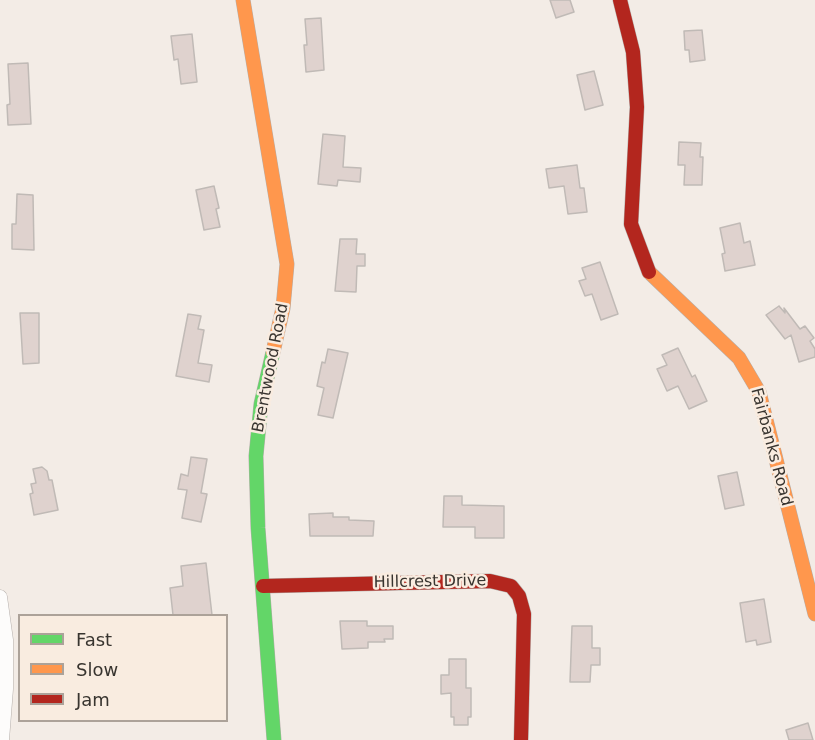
<!DOCTYPE html>
<style>
body{margin:0}
#map{position:relative;width:815px;height:740px;overflow:hidden;background:#f3ece6;font-family:"DejaVu Sans",sans-serif}
canvas{display:block}
.legend{position:absolute;left:18px;top:614px;width:210px;height:108px;box-sizing:border-box;background:#f9ece0;border:2px solid #aca299;margin:0;padding:8px 10px;list-style:none;font-size:18px;color:#38342f}
.legend li{display:flex;align-items:center;gap:12px;height:30px}
.legend b{width:30px;border:2px solid #aca299}
</style>
<div id="map">
<canvas width="815" height="740"></canvas>
<ul class="legend">
<li><b style="height:8px;background:#63d668"></b>Fast</li>
<li><b style="height:8px;background:#ff974d"></b>Slow</li>
<li><b style="height:8px;background:#b3261e"></b>Jam</li>
</ul>
</div>
<script>
const ctx = document.querySelector('canvas').getContext('2d');
ctx.lineJoin = 'round';
function fillPath(path, color) { ctx.fillStyle = color; ctx.fill(path, 'evenodd'); }
const poly = rows => new Path2D(rows.map(r => 'M' + r).join(''));
function strokePath(path, color, width, dash) { ctx.strokeStyle = color; ctx.lineWidth = width; ctx.lineCap = dash ? 'butt' : 'round'; ctx.setLineDash(dash || []); ctx.stroke(path); }
function write(font, color, halo, rows, align = 'center') {
  ctx.font = font + ' "DejaVu Sans",sans-serif'; ctx.lineWidth = 5; ctx.setLineDash([]); ctx.textBaseline = 'middle'; ctx.strokeStyle = halo; ctx.fillStyle = color; for (const [text, x, y, turn = 0] of rows) {
    ctx.save(); ctx.translate(x, y); ctx.rotate((+turn || 0) * Math.PI / 180); ctx.textAlign = isNaN(turn) ? turn : align; if (halo) ctx.strokeText(text, 0, 0); ctx.fillText(text, 0, 0); ctx.restore();
  }
}
const building = poly([
 [550,0,570,0,574,12,556,18,550,0],
 [321,18,324,70,306,72,304,45,307,45,305,19,321,18],
 [702,30,705,60,690,62,689,50,685,50,684,31,702,30],
 [192,34,197,82,181,84,178,59,174,60,171,36,192,34],
 [28,63,31,124,8,125,7,105,10,104,8,64,28,63],
 [594,71,603,105,585,110,577,75,594,71],
 [323,134,345,136,343,167,361,168,360,182,338,180,337,186,318,184,323,134],
 [679,142,701,143,700,157,703,157,702,185,684,185,685,165,678,165,679,142],
 [577,165,580,188,584,188,587,212,568,214,564,186,549,188,546,169,577,165],
 [214,186,219,208,216,209,220,227,204,230,196,190,214,186],
 [17,194,33,195,34,250,12,249,12,224,16,224,17,194],
 [740,223,744,243,750,241,755,265,725,271,722,254,725,253,720,228,740,223],
 [340,239,357,239,356,254,365,254,365,266,357,266,356,292,335,291,340,239],
 [600,262,618,314,601,320,592,294,585,296,579,281,586,279,582,268,600,262],
 [779,306,785,313,784,308,800,329,805,326,814,338,810,341,815,349,815,357,799,362,791,335,785,339,766,315,779,306],
 [20,313,39,313,39,363,23,364,20,313],
 [188,314,201,316,198,329,204,330,198,363,212,365,209,382,176,376,188,314],
 [678,348,692,377,695,375,707,401,689,409,678,386,667,391,657,369,667,365,662,355,678,348],
 [328,349,348,353,333,418,318,415,324,388,317,386,322,362,325,363,328,349],
 [191,457,207,459,201,493,207,494,201,522,182,518,187,490,178,489,181,474,188,476,191,457],
 [42,467,47,471,49,480,52,480,58,510,34,515,30,494,33,493,31,484,36,483,33,469,42,467],
 [737,472,744,505,725,509,718,476,737,472],
 [444,496,462,496,462,505,504,506,504,538,475,538,475,527,443,527,444,496],
 [333,513,333,517,349,517,349,520,374,521,373,536,310,536,309,514,333,513],
 [206,563,212,615,173,615,170,588,183,586,181,566,206,563],
 [764,599,771,642,757,645,756,640,746,642,740,603,764,599],
 [340,621,367,621,367,626,393,626,393,639,384,639,385,642,368,642,368,648,342,649,340,621],
 [572,626,592,626,592,648,600,648,600,665,591,665,590,682,570,682,572,626],
 [449,659,466,659,466,688,471,688,471,717,468,717,468,725,454,725,454,717,451,717,451,693,441,694,441,675,449,675,449,659],
 [808,723,813,740,789,740,786,730,808,723]
]);
fillPath(building, '#dfd2ce');
strokePath(building, '#c0bab6', 1.5);
const street = poly([
 [0,597,6,640,6,689,2,740]
]);
const fast = poly([
 [273,352,261,404,256,456,258,528,274,740]
]);
const slow = poly([
 [243,0,287,264,283,308,273,352],
 [649,272,739,358,759,392,815,614]
]);
const jam = poly([
 [620,0,633,52,637,107,631,224,649,272],
 [263,586,490,581,511,586,519,596,524,614,521,740]
]);
strokePath(street, '#b4aeaa', 15);
strokePath(fast, '#b4aeaa', 15);
strokePath(slow, '#b4aeaa', 15);
strokePath(jam, '#b4aeaa', 15);
strokePath(street, '#fdfcfb', 14);
strokePath(fast, '#63d668', 14);
strokePath(slow, '#ff974d', 14);
strokePath(jam, '#b3261e', 14);
write('16px', '#38342f', '#f9ece0', [
 ["Brentwood Road",271,368,-79],
 ["Fairbanks Road",771,447,75],
 ["Hillcrest Drive",430,582,-1]
]);
</script>
